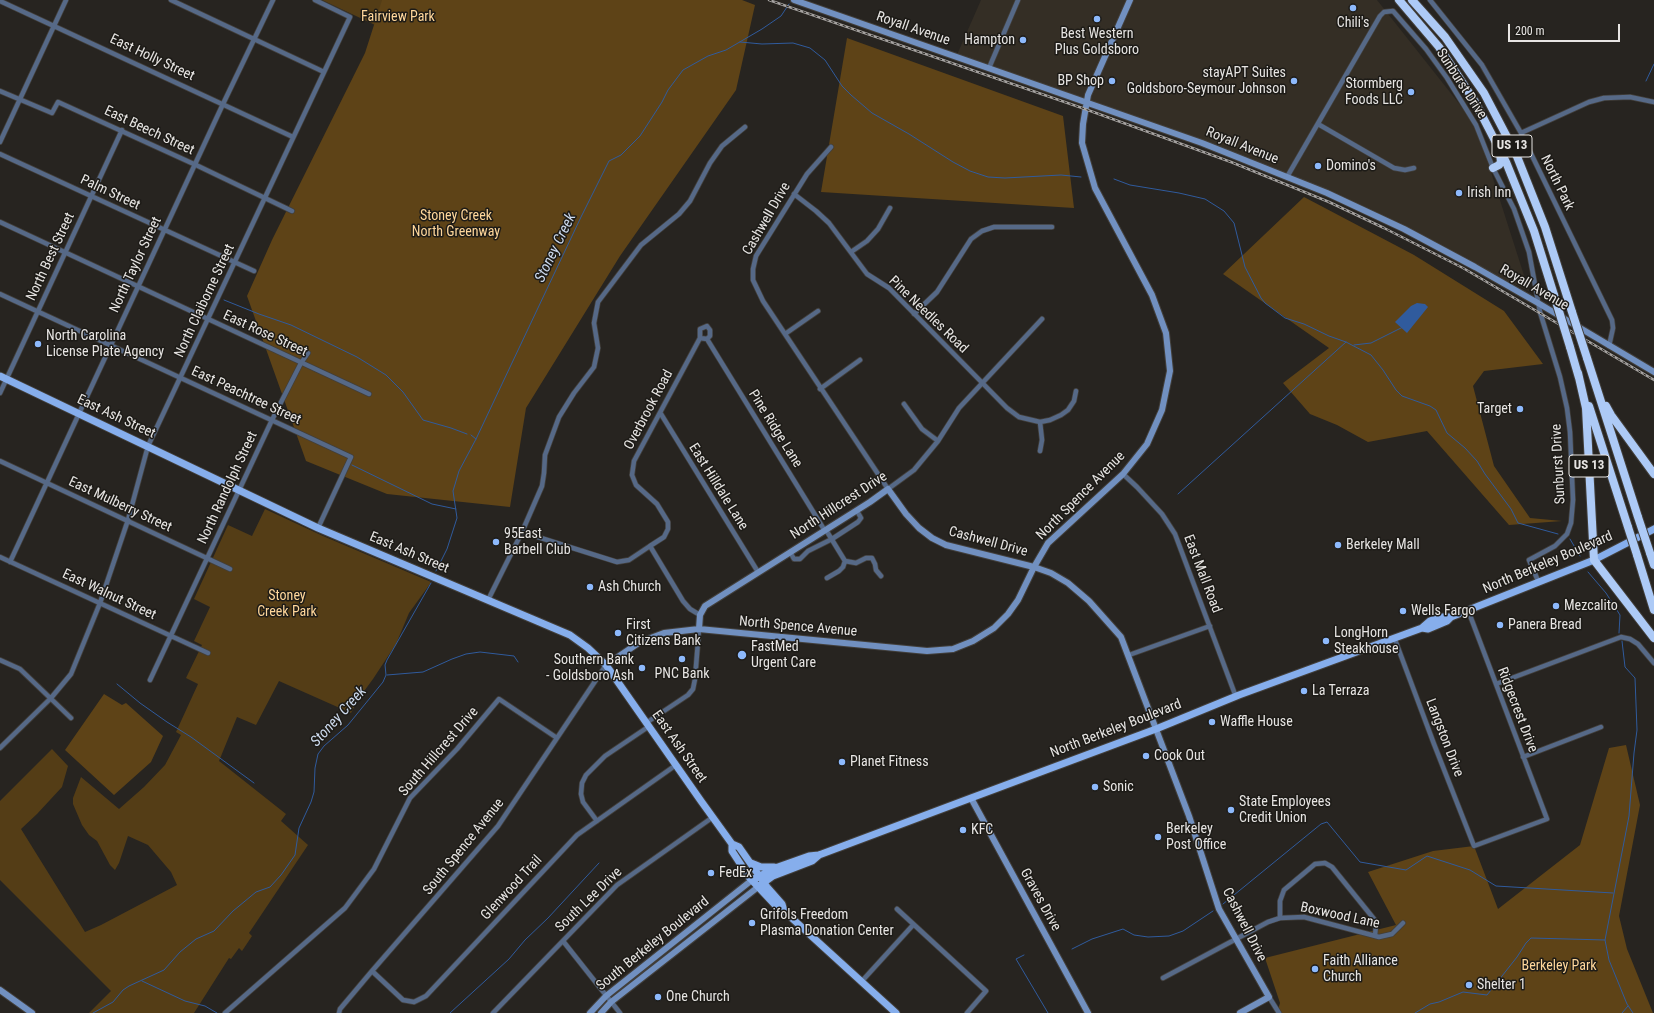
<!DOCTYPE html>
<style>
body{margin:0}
#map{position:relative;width:1654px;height:1013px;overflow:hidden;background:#272420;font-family:"Roboto Condensed",sans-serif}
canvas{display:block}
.scale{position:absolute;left:1508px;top:24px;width:112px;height:18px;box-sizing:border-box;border:2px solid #e7e5e3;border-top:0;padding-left:5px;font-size:12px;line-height:14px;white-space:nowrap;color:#e7e5e3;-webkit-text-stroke:3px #1d1b17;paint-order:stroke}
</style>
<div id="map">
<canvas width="1654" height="1013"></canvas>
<div class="scale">200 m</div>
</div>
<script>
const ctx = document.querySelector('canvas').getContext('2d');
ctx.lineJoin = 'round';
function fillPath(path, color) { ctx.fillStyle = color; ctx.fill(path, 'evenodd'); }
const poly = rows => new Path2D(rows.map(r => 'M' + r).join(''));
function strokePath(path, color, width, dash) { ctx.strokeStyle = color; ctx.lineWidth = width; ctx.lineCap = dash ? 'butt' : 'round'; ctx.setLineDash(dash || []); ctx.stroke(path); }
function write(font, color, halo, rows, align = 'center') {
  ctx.font = font + ' "Roboto Condensed",sans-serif'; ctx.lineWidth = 3; ctx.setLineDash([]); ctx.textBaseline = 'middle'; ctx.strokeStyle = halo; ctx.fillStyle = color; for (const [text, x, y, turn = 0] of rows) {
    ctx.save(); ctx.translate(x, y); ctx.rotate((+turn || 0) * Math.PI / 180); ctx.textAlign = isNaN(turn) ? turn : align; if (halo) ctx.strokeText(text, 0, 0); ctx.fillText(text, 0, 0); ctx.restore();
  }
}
fillPath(poly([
 [981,0,1377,0,1476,125,1529,291,1287,177,956,57]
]), '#342e25');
fillPath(poly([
 [322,0,425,0,407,40],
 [265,509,323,536,431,582,430,584,409,613,396,644,373,679,359,698,351,713,279,681,256,725,237,717,219,761,286,814,281,821,308,845,249,933,252,936,242,951,239,948,231,959,229,958,194,1013,89,1013,111,991,0,880,0,801,52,749,68,766,62,787,37,814,21,829,85,932,101,925,177,885,171,872,148,845,128,836,119,863,115,870,110,865,97,841,89,835,82,825,73,804,73,798,81,777,119,809,144,787,165,765,181,735,176,732,198,684,186,678,202,645,194,641,210,607,194,599,228,525,252,536]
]), '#543d16');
fillPath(poly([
 [382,0,742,0,755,5,736,90,620,256,526,408,510,507,387,494,306,461,247,296,272,240,365,53],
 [847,38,1063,116,1074,208,821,192],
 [1304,197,1414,255,1504,311,1543,364,1484,371,1473,386,1494,466,1530,518,1562,521,1509,525,1427,431,1368,442,1337,425,1310,414,1283,383,1329,348,1223,274],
 [104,694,122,705,126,703,163,736,151,762,114,795,65,750],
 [1626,745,1640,805,1619,916,1627,949,1653,1013,1277,1013,1280,1003,1265,958,1396,925,1368,872,1433,851,1474,846,1498,909,1580,845,1609,748]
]), '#5e4317');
fillPath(poly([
 [1417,303,1425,304,1428,307,1407,333,1395,322,1411,306]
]), '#305b9d');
strokePath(poly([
 [740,42,762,44,793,43,810,48,825,60,842,86,851,95,872,113,909,134,953,162,970,171,988,177,1005,178,1061,175,1081,177],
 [1646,81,1654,64],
 [1114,179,1130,185,1179,193,1205,199,1224,211,1234,223,1245,267,1261,298,1265,303,1285,318,1304,324,1329,336,1346,342,1371,355,1383,370,1396,390,1402,396,1430,406,1436,410,1447,433,1465,448,1477,461,1485,474,1511,509,1518,523,1558,534],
 [224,300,259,314,291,325,357,357,386,375,403,392,423,420,451,428,467,434],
 [1354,345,1371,343,1403,327],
 [471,435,476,439],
 [352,465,432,504,456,509],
 [1178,494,1346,342],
 [1570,539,1580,556],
 [436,571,447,549,457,518,453,491,459,471,476,439,581,217,609,161,621,155,640,136,662,102,668,90,683,70,708,56,726,50,762,29,781,16,789,4],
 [1588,572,1606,593,1620,615,1619,633],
 [1622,641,1625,667,1635,678,1637,730,1634,753,1629,816,1605,940,1609,960,1627,1004,1633,1013],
 [387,675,423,672,452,659,466,654,480,652,514,656,518,662],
 [117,684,140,703,167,722,191,737,254,783],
 [1223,904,1321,824,1327,822,1360,862,1406,870,1427,856,1470,870,1496,886,1613,893],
 [1072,949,1092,939,1123,929,1134,935,1148,937,1169,936,1183,931,1213,911],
 [1024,955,1016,959,1048,1013],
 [142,981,185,1001,205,1006,217,1013],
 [93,1013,113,1002,123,990,129,986,164,970,180,952,196,939,214,931,233,911,256,892,270,887,281,875,295,855,299,828,311,802,314,792,315,768,318,754,324,746,348,725,383,682,386,675,385,665,387,660,431,583],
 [450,1013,509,959,525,940,548,918,599,863],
 [1415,1013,1430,1004,1439,1002,1463,992,1487,995,1517,957,1526,943,1531,938,1605,940],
 [1622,1013,1628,1006]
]), '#305b9d', 1);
const street = poly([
 [171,0,324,72],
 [1430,0,1482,65,1521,133,1612,320,1613,328,1609,346],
 [0,1,293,137],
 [989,68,1018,0],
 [0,91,52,113,58,102,196,165,292,211],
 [1318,124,1394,168,1405,170,1414,168],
 [1521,133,1589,102,1604,98,1630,97,1654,102],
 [0,142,66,0],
 [831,147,807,174,756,256,753,269,753,280,763,301,888,489,914,470,938,441,959,408,1042,319],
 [0,154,254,271],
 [1287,177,1380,16,1384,12,1393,11,1426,49,1447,78,1476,125,1493,168,1514,209,1529,252,1540,312,1560,377,1567,408,1570,432,1573,500,1571,523,1567,534,1555,546,1529,560,1539,583],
 [794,194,816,211,829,223,867,274,889,288,1007,408,1019,417,1040,422],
 [0,222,369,394],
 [851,252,867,241,878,229,890,208],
 [0,294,351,457,318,528],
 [914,314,937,292,971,239,982,231,994,227,1052,227],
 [785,334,818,311],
 [707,339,825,531],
 [820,389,860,360],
 [0,393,122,130],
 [904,404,922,429,938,441],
 [661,414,758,572],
 [1040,451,1042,440,1040,422,1050,420,1061,415,1068,410,1074,401,1076,391],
 [0,461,230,569],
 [1123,474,1137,487,1162,514,1175,534,1236,697],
 [826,530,845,561,843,567,839,571,827,578],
 [522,532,617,562,629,560,650,546,683,601,690,609,700,615],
 [650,546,664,537,668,529,668,522,657,504,636,485,632,475,634,461,700,338,707,339,710,336,710,330,707,326,700,329,700,338],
 [790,552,794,559,800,559,808,551,832,539,858,522,861,518,857,511],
 [0,557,208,653],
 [845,561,856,563,866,558,872,558,875,564,876,570,881,576],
 [10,562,223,104,273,0],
 [488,600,522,532,542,486,544,473,545,455,559,417,574,393,594,367,598,348,594,323,598,302,641,245,679,214,690,201,710,163,722,146,745,127],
 [1394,637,1434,744,1474,846,1547,819,1468,610],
 [1129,655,1210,626],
 [0,660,20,669,71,718],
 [150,680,272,420,301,363,308,353],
 [1496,684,1621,637,1630,639,1638,644,1654,663],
 [646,723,688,695,693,689,695,679,699,629],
 [0,748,51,698,71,674,100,603,128,520,148,446,350,17,315,0],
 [1523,757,1601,727],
 [597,821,583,802,581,794,582,783,586,775,605,756,648,727],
 [897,909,986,991,967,1013],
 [1280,918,1280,901,1284,890,1315,864,1325,863,1332,867,1374,919,1376,925,1375,936],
 [563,941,620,1013],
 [372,971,403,1000,414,1002,426,996,577,835,676,765],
 [1163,978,1268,922,1280,918,1304,917,1379,937,1392,934,1403,923],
 [862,981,913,925],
 [1269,997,1279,1013],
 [225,1013,345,908,374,869,410,798,457,749,499,699,557,738],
 [339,1013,340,1009,372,971,498,826,606,665],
 [493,1013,617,885,713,817]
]);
const secondary = poly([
 [794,0,1202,143,1327,193,1404,229,1475,267,1538,303,1654,372],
 [699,629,700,615,705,606,870,502,888,489,906,514,919,528,932,538,946,545,1034,567,1051,573,1068,583,1089,601,1121,637,1189,816,1219,909,1269,997,1240,1013],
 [606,665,640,642,664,633,699,629,927,651,953,649,973,641,994,628,1008,614,1018,600,1034,567,1048,543,1123,474,1147,444,1162,410,1170,371,1166,333,1152,295,1095,188,1082,143,1083,124,1088,95,1130,0],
 [971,798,1088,1013],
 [0,990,32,1013],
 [590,1013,606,996,752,880],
 [601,1013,611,1002,758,887]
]);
const primary = poly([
 [0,376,318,528,570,635,588,648,606,665,701,801,732,844,739,847,767,887,782,904,784,911],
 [1451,617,1594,560,1654,529],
 [732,844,732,851,749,877,779,909,784,911,896,1013],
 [751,863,761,867,774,867],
 [752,880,778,867,809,856,819,855,971,798,1156,729,1239,695,1422,628,1430,621,1440,617,1451,617,1447,621,1428,629,1422,628],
 [759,886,773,876,812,861,819,855]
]);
const highway = poly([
 [1399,0,1439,47,1475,102,1506,162,1534,231,1554,295],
 [1412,0,1445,37,1484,93,1516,154,1545,227,1572,312],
 [1493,168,1499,165,1501,162,1500,154],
 [1570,347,1579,378],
 [1587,358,1638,517],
 [1578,373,1586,408,1594,560,1654,638],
 [1589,406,1628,527],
 [1606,406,1611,415,1654,474],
 [1650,553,1654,565],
 [1637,555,1654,610]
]);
strokePath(street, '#423f3b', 6);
strokePath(secondary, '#423f3b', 8);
strokePath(primary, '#423f3b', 9);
strokePath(highway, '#423f3b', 10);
strokePath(street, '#566987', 4.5);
strokePath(secondary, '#7190c0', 6);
strokePath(primary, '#86aeec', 7);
strokePath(highway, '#adcaf6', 8);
const rail = poly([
 [769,0,1085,109,1231,162,1329,202,1384,228,1463,268,1654,380]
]);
strokePath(rail, '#a5a2a0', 2.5);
strokePath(rail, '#1d1b17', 1, [3]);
const highwayBridge = poly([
 [1554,295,1570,347],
 [1572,312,1587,358],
 [1638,517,1650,553],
 [1628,527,1637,555]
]);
strokePath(highwayBridge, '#423f3b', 10, []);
strokePath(highwayBridge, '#adcaf6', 8);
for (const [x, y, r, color] of [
 [1353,8,4,"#8db9fc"],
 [1097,19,4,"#8db9fc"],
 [1023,40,4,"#8db9fc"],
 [1112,81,4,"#8db9fc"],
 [1294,81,4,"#8db9fc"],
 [1411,92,4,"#8db9fc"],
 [1318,166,4,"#8db9fc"],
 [1459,193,4,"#8db9fc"],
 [38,344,4,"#8db9fc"],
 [1520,409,4,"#8db9fc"],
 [496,542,4,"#8db9fc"],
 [1338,545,4,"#8db9fc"],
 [590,587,4,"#8db9fc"],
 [1556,606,4,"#8db9fc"],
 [1403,611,4,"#8db9fc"],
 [1500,625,4,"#8db9fc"],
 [618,633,4,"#8db9fc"],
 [1326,641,4,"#8db9fc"],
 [742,655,5,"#8db9fc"],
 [682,659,4,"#8db9fc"],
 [642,668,4,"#8db9fc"],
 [1304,691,4,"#8db9fc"],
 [1212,722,4,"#8db9fc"],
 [1146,756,4,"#8db9fc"],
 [842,762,4,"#8db9fc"],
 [1095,787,4,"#8db9fc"],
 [1231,810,4,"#8db9fc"],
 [963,830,4,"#8db9fc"],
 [1158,837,4,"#8db9fc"],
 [711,873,4,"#8db9fc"],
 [752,923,4,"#8db9fc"],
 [1315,969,4,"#8db9fc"],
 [1469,985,4,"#8db9fc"],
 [658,997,4,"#8db9fc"]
]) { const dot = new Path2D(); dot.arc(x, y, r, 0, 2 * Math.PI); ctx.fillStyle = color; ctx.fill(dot); strokePath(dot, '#1d1b17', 1.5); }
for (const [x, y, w] of [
 [1512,146,40],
 [1589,466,40]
]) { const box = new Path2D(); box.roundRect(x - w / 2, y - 11, w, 22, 3); ctx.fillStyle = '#1d1b17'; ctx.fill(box); strokePath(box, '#e7e5e3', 1); }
write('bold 13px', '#e7e5e3', null, [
 ["US 13",1512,146],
 ["US 13",1589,466]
]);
write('14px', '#ffd79b', '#1d1b17', [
 ["Fairview Park",398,17],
 ["Stoney Creek",456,216],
 ["North Greenway",456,232],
 ["Stoney",287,596],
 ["Creek Park",287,612],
 ["Berkeley Park",1559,966]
]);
write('14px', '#e7e5e3', '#1d1b17', [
 ["Chili's",1353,23,"center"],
 ["Best Western",1097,34,"center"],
 ["Plus Goldsboro",1097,50,"center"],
 ["Hampton",1015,40,"right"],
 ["stayAPT Suites",1286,73,"right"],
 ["Goldsboro-Seymour Johnson",1286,89,"right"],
 ["BP Shop",1104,81,"right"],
 ["Stormberg",1403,84,"right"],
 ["Foods LLC",1403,100,"right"],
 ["Domino's",1326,166],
 ["Irish Inn",1467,193],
 ["North Carolina",46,336],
 ["License Plate Agency",46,352],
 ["Target",1512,409,"right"],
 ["95East",504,534],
 ["Barbell Club",504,550],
 ["Berkeley Mall",1346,545],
 ["Ash Church",598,587],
 ["Mezcalito",1564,606],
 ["Wells Fargo",1411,611],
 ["First",626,625],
 ["Citizens Bank",626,641],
 ["Panera Bread",1508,625],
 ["LongHorn",1334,633],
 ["Steakhouse",1334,649],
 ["FastMed",751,647],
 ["Urgent Care",751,663],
 ["Southern Bank",634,660,"right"],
 ["- Goldsboro Ash",634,676,"right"],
 ["PNC Bank",682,674,"center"],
 ["La Terraza",1312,691],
 ["Waffle House",1220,722],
 ["Cook Out",1154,756],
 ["Planet Fitness",850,762],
 ["Sonic",1103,787],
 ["State Employees",1239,802],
 ["Credit Union",1239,818],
 ["Berkeley",1166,829],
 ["Post Office",1166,845],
 ["KFC",971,830],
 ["FedEx",719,873],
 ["Grifols Freedom",760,915],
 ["Plasma Donation Center",760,931],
 ["Faith Alliance",1323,961],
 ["Church",1323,977],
 ["Shelter 1",1477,985],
 ["One Church",666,997]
], 'left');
write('14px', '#e7e5e3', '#1d1b17', [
 ["Royall Avenue",913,29,19],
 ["East Holly Street",152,58,25],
 ["Sunburst Drive",1461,84,57],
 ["East Beech Street",149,131,25],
 ["Royall Avenue",1242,146,22],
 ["North Park",1557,183,64],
 ["Palm Street",110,193,25],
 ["Cashwell Drive",767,219,-60],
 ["North Best Street",51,257,-65],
 ["North Taylor Street",136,265,-65],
 ["Royall Avenue",1534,288,30],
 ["North Claiborne Street",205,301,-65],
 ["Pine Needles Road",928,315,44],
 ["East Rose Street",265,334,25],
 ["East Peachtree Street",246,396,25],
 ["Overbrook Road",649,410,-62],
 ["East Ash Street",116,417,25],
 ["Pine Ridge Lane",775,429,58],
 ["Sunburst Drive",1559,464,-93],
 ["East Hilldale Lane",718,487,58],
 ["North Randolph Street",228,488,-65],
 ["North Spence Avenue",1081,496,-45],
 ["East Mulberry Street",120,505,25],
 ["North Hillcrest Drive",839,506,-33],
 ["Cashwell Drive",988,542,15],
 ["East Ash Street",409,553,23],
 ["North Berkeley Boulevard",1548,563,-23],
 ["East Mall Road",1202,574,69],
 ["East Walnut Street",109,595,25],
 ["North Spence Avenue",798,627,5],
 ["Ridgecrest Drive",1517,710,69],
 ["North Berkeley Boulevard",1116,729,-21],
 ["Langston Drive",1444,738,69],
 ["East Ash Street",679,747,55],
 ["South Hillcrest Drive",439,752,-49],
 ["South Spence Avenue",464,847,-51],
 ["Glenwood Trail",512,888,-47],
 ["South Lee Drive",589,900,-44],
 ["Graves Drive",1040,900,61],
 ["Boxwood Lane",1340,916,12],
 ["Cashwell Drive",1244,925,63],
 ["South Berkeley Boulevard",653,944,-39]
]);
write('italic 15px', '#ccd9ec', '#1d1b17', [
 ["Stoney Creek",556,248,-64],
 ["Stoney Creek",339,717,-48]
]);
</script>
